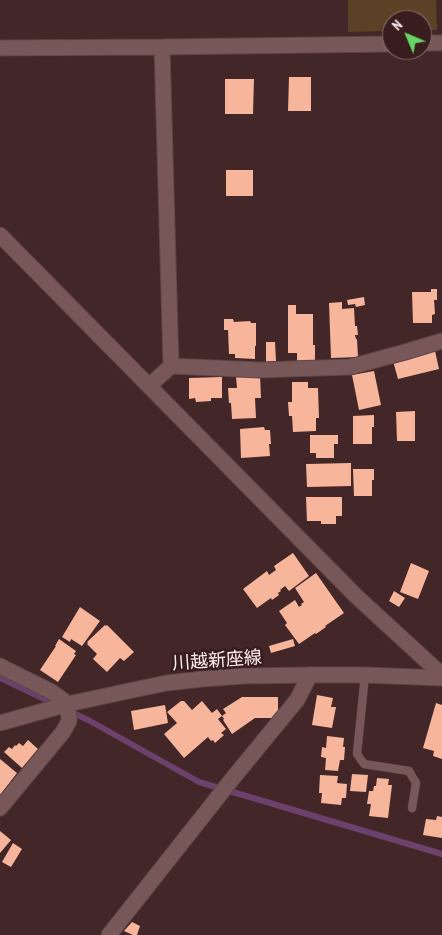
<!DOCTYPE html>
<meta charset="utf-8">
<style>
body{margin:0}
#map{position:relative;width:442px;height:935px;overflow:hidden;background:#432627;font-family:"PT Sans Narrow",sans-serif}
canvas{display:block}
.north{position:absolute;left:382px;top:10px;width:50px;height:50px;box-sizing:border-box;background:#391c1d;border:1px solid #887071;border-radius:50%;rotate:315deg;font-size:14px;font-weight:700;line-height:20px;text-align:center;color:#feeeee}
.north::after{content:'';display:block;margin:auto;width:18px;height:22px;background:#68d465;clip-path:polygon(50% 0,100% 100%,50% 72%,0 100%)}
</style>
<div id="map">
<canvas width="442" height="935"></canvas>
<div class="north">N</div>
</div>
<script>
const ctx = document.querySelector('canvas').getContext('2d');
ctx.lineJoin = 'round';
function fillPath(path, color) { ctx.fillStyle = color; ctx.fill(path, 'evenodd'); }
const poly = rows => new Path2D(rows.map(r => 'M' + r).join(''));
function strokePath(path, color, width, dash) { ctx.strokeStyle = color; ctx.lineWidth = width; ctx.lineCap = dash ? 'butt' : 'round'; ctx.setLineDash(dash || []); ctx.stroke(path); }
function write(font, color, halo, rows, align = 'center') {
  ctx.font = font + ' "PT Sans Narrow","Noto Sans JP",sans-serif'; ctx.lineWidth = 5; ctx.setLineDash([]); ctx.textBaseline = 'middle'; ctx.strokeStyle = halo; ctx.fillStyle = color; for (const [text, x, y, turn = 0] of rows) {
    ctx.save(); ctx.translate(x, y); ctx.rotate((+turn || 0) * Math.PI / 180); ctx.textAlign = isNaN(turn) ? turn : align; if (halo) ctx.strokeText(text, 0, 0); ctx.fillText(text, 0, 0); ctx.restore();
  }
}
fillPath(poly([
 [348,0,436,0,437,30,422,30,422,20,392,20,392,31,348,32]
]), '#5b4227');
strokePath(poly([
 [0,678,55,704],
 [69,711,90,721,199,782,442,854]
]), '#6c416b', 6);
fillPath(poly([
 [289,77,311,77,311,111,288,111],
 [225,79,254,79,253,114,225,114],
 [226,170,253,170,253,196,226,196],
 [431,289,437,289,437,300,434,300,435,314,432,315,432,323,413,323,412,292,431,292],
 [364,297,365,305,356,307,355,304,348,305,347,300],
 [342,302,342,309,354,308,355,326,357,326,358,335,355,335,356,339,357,339,358,357,331,358,329,303],
 [288,305,296,305,296,314,313,314,313,345,315,345,315,361,297,362,297,353,288,353],
 [224,319,233,319,234,322,250,321,251,323,256,323,256,346,255,346,255,359,235,358,235,354,229,354,228,330,224,330],
 [266,342,275,342,276,361,266,362],
 [435,351,439,369,398,379,393,361],
 [374,371,381,405,359,410,352,375],
 [260,375,261,398,255,398,256,418,232,419,231,403,229,403,228,388,237,388,236,376],
 [222,377,222,398,211,398,211,401,196,402,195,398,189,399,189,378],
 [292,382,308,382,308,388,318,388,319,418,316,418,316,431,293,432,292,416,289,416,288,402,292,402],
 [415,411,415,441,397,441,396,412],
 [374,415,374,427,372,427,372,444,353,444,353,416],
 [264,427,265,430,270,430,271,444,269,444,270,456,241,458,240,429],
 [310,435,338,435,338,444,334,444,334,458,316,458,316,453,310,453],
 [351,463,351,486,307,487,306,464],
 [353,469,374,469,374,480,372,480,372,496,354,496],
 [306,497,342,497,342,516,336,516,336,524,321,524,321,521,307,521],
 [293,553,309,576,289,591,285,586,280,590,281,591,278,593,279,595,272,600,271,598,257,608,243,589,267,571,269,575,276,570,274,566],
 [411,563,429,571,418,599,400,592],
 [316,573,344,613,325,626,326,627,316,634,315,633,299,644,285,625,287,623,279,611,295,600,299,607,302,605,301,604,304,602,295,588],
 [394,591,405,598,399,607,389,601],
 [80,607,100,621,82,646,71,639,70,642,62,637],
 [105,625,106,626,107,625,134,652,124,661,120,658,107,672,93,659,97,654,87,644,88,643,87,642],
 [59,639,76,651,74,654,76,655,58,682,40,670,56,646,55,646],
 [293,639,295,646,271,653,269,646],
 [317,695,333,698,331,707,336,707,332,728,312,725],
 [242,697,278,697,278,715,275,718,255,718,232,734,223,720,224,719,222,716,226,713,223,709],
 [181,701,184,701,192,710,202,701,212,713,217,709,222,716,218,719,226,729,221,733,224,735,215,743,213,740,211,741,208,737,184,758,164,734,177,723,167,712],
 [436,703,442,705,442,759,433,756,434,751,423,748],
 [165,705,168,723,134,730,131,711],
 [327,736,344,738,343,747,345,747,344,760,340,760,338,771,325,770,326,758,321,757,322,747,326,748],
 [28,740,38,749,22,768,4,752,9,747,12,749,15,745,16,746,19,743,23,746],
 [0,759,17,773,0,795],
 [352,774,368,775,366,792,350,791],
 [320,775,338,776,337,783,347,784,346,798,342,798,341,805,321,803,322,793,319,793],
 [377,778,389,779,388,785,392,785,388,818,369,816,371,804,367,804,369,791,373,791,374,786,376,786],
 [437,816,442,817,442,838,423,835,426,819,436,820],
 [0,831,11,840,0,853],
 [13,843,22,849,11,867,2,862],
 [132,922,140,926,137,935,133,935,124,931]
]), '#f7b69c');
const lane = poly([
 [365,675,357,754,364,764,409,771,416,783,412,808]
]);
const street = poly([
 [422,43,442,43],
 [162,47,171,366],
 [0,48,162,47,392,44],
 [0,235,356,596,442,675],
 [149,386,171,366,260,370,350,367,405,352,442,341],
 [0,666,52,692,68,704,69,721,63,732,0,808],
 [109,935,233,778,297,700,310,675]
]);
const secondary = poly([
 [0,723,68,704,133,690,167,683,202,679,244,676,310,675,365,675,442,678]
]);
strokePath(lane, '#5c4445', 9);
strokePath(street, '#5c4445', 17);
strokePath(secondary, '#5c4445', 17);
strokePath(lane, '#785758', 8);
strokePath(street, '#785758', 15);
strokePath(secondary, '#785758', 15);
write('18px', '#feeeee', '#391c1d', [
 ["川越新座線",217,661,-4]
]);
</script>
